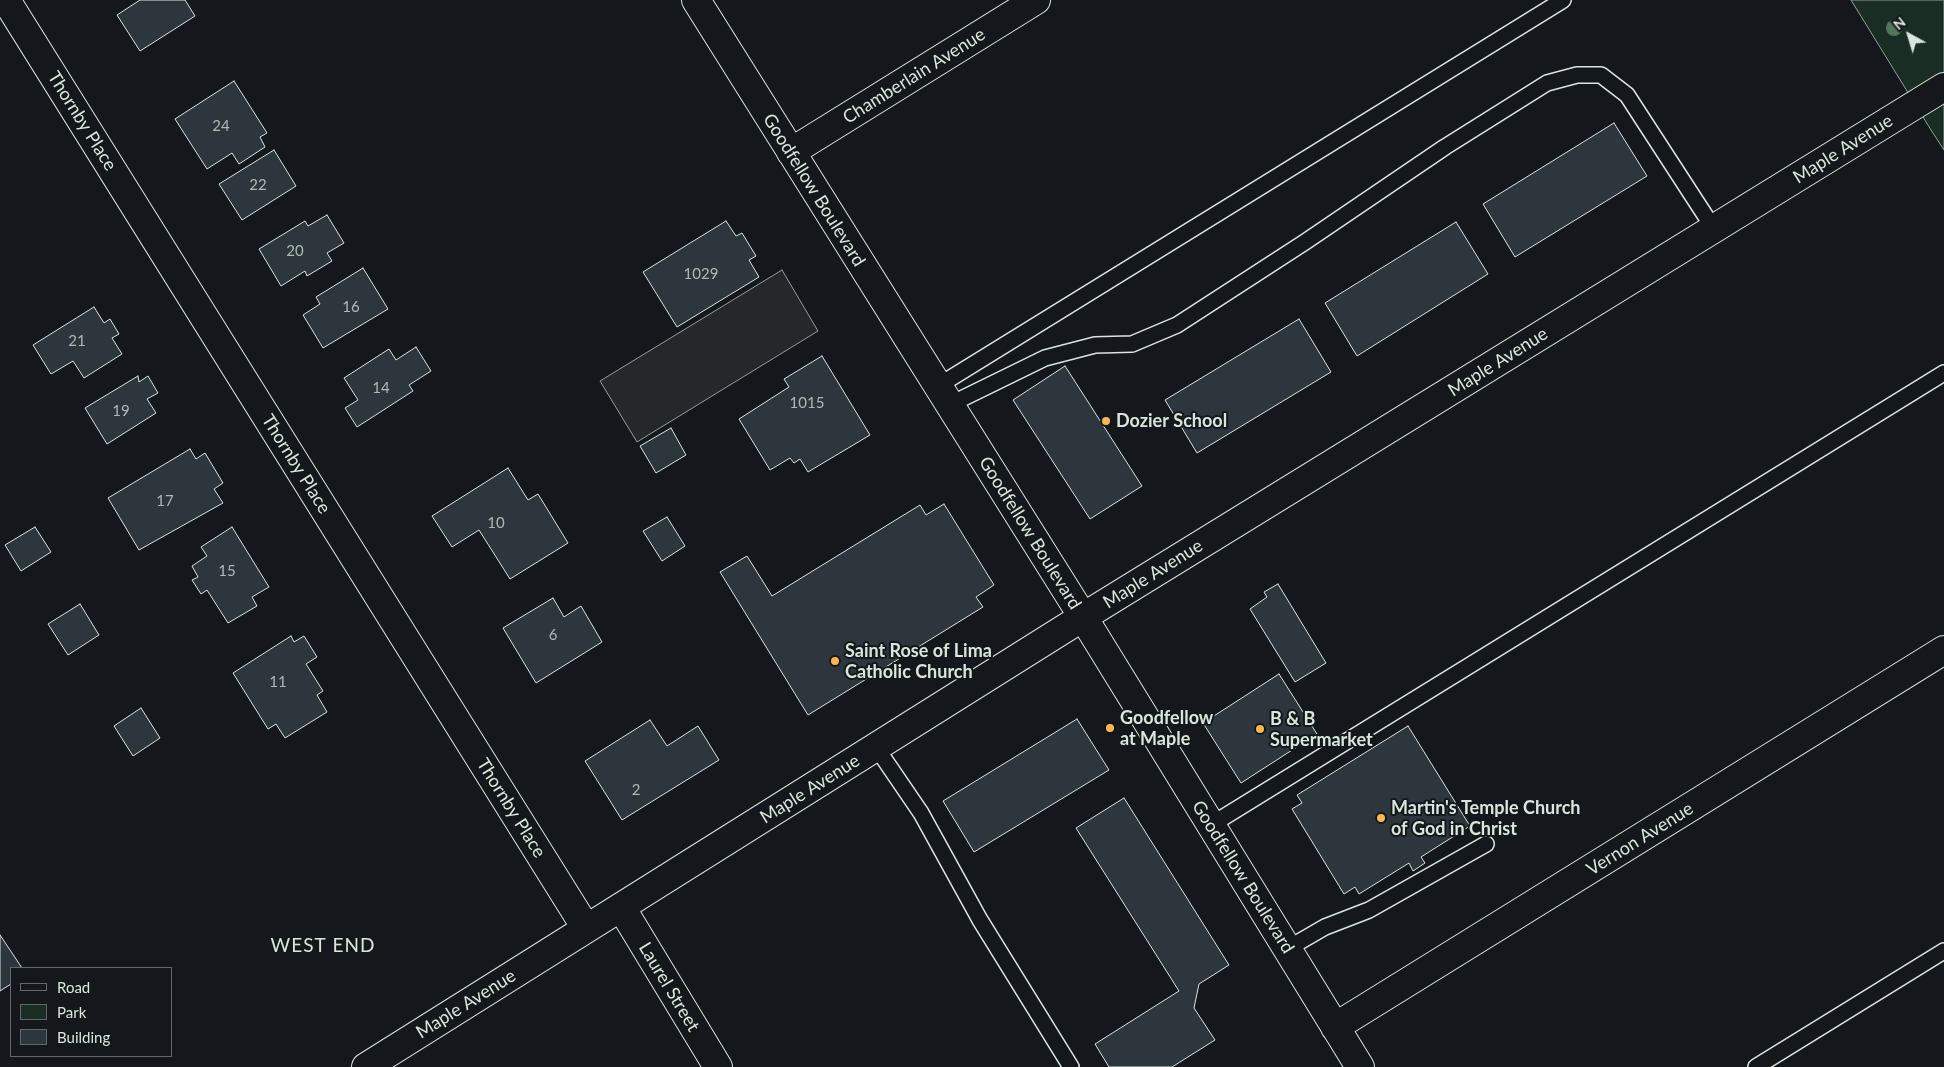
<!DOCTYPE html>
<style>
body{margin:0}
#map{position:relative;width:1944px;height:1067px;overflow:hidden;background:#14181c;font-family:Lato,sans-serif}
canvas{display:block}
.legend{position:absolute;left:10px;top:967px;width:162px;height:90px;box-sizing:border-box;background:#14181c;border:1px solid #626a69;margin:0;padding:6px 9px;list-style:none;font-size:15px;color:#d8e6dc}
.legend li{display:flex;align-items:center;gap:10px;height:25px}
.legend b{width:25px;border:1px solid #626a69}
.north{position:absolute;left:1884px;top:10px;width:50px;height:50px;-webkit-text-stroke:4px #14181c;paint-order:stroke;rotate:321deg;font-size:14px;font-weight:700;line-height:20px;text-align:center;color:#d8e6dc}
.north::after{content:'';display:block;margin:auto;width:18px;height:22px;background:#d8e6dc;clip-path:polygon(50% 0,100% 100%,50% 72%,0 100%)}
</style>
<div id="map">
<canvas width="1944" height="1067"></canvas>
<ul class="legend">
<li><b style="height:6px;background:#14181c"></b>Road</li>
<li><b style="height:14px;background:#1a2d24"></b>Park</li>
<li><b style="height:14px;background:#2c363c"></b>Building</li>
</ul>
<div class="north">N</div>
</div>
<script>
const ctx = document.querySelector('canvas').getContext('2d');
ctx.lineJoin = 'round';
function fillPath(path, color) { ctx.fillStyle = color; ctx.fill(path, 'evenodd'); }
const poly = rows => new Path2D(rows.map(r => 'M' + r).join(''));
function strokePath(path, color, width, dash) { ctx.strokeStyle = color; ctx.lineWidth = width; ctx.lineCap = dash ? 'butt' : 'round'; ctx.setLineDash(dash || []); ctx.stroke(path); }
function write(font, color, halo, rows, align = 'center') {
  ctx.font = font + ' Lato,sans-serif'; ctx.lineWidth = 4; ctx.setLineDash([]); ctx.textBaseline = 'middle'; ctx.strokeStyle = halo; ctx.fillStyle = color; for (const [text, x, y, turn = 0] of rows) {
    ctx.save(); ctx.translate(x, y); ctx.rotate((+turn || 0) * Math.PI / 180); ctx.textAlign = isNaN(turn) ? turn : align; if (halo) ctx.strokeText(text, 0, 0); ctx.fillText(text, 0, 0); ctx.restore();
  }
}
const green = poly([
 [1851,0,1944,0,1944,150,1931,130,1851,0]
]);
fillPath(green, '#1a2d24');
strokePath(green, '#939e99', 1);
const parking = poly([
 [782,270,818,331,637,442,600,381,782,270]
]);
fillPath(parking, '#24282b');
strokePath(parking, '#939e99', 1);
const building = poly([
 [140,0,185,0,195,16,140,51,117,15,140,0],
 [234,81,267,133,260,137,265,147,239,164,232,153,207,169,175,119,234,81],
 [1614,123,1647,176,1515,257,1483,204,1614,123],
 [274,150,296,186,242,220,219,184,274,150],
 [327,215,344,243,327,253,332,261,307,276,305,271,281,286,259,249,305,221,308,226,327,215],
 [726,221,736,236,742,233,756,256,749,260,759,277,677,327,643,272,726,221],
 [1456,222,1488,274,1357,356,1325,303,1456,222],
 [363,268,388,309,323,348,303,315,320,304,316,297,363,268],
 [94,307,104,323,110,319,119,334,112,338,122,354,84,378,73,361,51,374,33,345,94,307],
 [1299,319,1331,372,1197,453,1165,400,1299,319],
 [416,347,431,371,409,385,413,391,357,427,345,408,358,400,344,378,389,349,396,360,416,347],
 [822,356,870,435,808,472,800,459,794,463,790,458,770,470,739,419,789,387,784,379,822,356],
 [1065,366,1142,486,1090,519,1013,400,1065,366],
 [138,376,139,382,148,376,158,393,147,399,156,413,107,444,85,408,138,376],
 [671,428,686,455,656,473,640,446,671,428],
 [190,449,196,459,205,453,223,483,214,489,223,503,139,550,108,498,190,449],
 [508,468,528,500,538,494,568,543,510,579,479,530,452,547,432,516,508,468],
 [944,504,994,585,976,597,983,607,808,715,720,572,747,556,772,596,920,505,926,515,944,504],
 [667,517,685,546,662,561,643,531,667,517],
 [35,527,51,552,21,571,5,545,35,527],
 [232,527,269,587,252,597,257,606,228,623,207,590,201,594,192,580,198,577,192,566,207,556,201,547,232,527],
 [1278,584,1326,663,1295,682,1250,609,1267,597,1264,592,1278,584],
 [553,598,564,617,581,606,602,642,536,683,503,628,553,598],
 [80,604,99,635,68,655,48,624,80,604],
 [291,636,294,642,304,636,317,657,306,664,323,691,317,695,327,712,285,738,276,724,268,729,233,673,291,636],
 [1279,674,1317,734,1241,783,1203,723,1279,674],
 [141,708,160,738,133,756,114,726,141,708],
 [1077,719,1109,770,974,852,943,801,1077,719],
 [650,720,667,746,698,726,719,760,622,820,585,761,650,720],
 [1408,726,1470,826,1421,857,1425,863,1413,871,1409,863,1359,894,1355,887,1344,894,1292,809,1302,803,1297,795,1408,726],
 [1124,798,1229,965,1199,984,1194,1008,1215,1040,1172,1067,1109,1067,1095,1044,1179,991,1076,828,1124,798],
 [0,935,22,968,11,968,11,984,0,991,0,935]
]);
fillPath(building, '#2c363c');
strokePath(building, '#d8e6dc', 1);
const lane = poly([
 [938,386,1563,0],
 [949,405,1045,358,1095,345,1132,344,1177,325,1305,242,1445,147,1547,83,1577,75,1601,75,1627,95,1714,229],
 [876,747,921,813,980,920,1071,1067],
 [1211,825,1944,373],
 [1287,949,1325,927,1369,910,1486,844],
 [1756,1067,1944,951]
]);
const street = poly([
 [6,0,586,928],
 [791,152,1036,0],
 [621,907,718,1067],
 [1335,1027,1944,650],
 [366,1067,1083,617,1944,87]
]);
const secondary = poly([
 [696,0,1083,617,1360,1067]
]);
strokePath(lane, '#d8e6dc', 18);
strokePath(street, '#d8e6dc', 30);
strokePath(secondary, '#d8e6dc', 30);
strokePath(lane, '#14181c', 15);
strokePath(street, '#14181c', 28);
strokePath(secondary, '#14181c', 28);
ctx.fillStyle = '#55745f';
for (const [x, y] of [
 [1894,28]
]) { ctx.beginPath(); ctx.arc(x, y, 8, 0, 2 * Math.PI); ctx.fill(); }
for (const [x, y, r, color] of [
 [1106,421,5,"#ffb74d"],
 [835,661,5,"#ffb74d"],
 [1110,728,5,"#ffb74d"],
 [1260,729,5,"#ffb74d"],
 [1381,818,5,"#ffb74d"]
]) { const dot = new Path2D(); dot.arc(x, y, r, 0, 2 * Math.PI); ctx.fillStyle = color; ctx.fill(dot); strokePath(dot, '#14181c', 2); }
write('15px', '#adbab4', null, [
 ["24",221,126],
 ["22",258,185],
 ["20",295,251],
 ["1029",701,274],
 ["16",351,307],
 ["21",77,341],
 ["14",381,388],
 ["1015",807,403],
 ["19",121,411],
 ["17",165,501],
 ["10",496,523],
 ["15",227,571],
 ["6",553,635],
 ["11",278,682],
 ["2",636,790]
]);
write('18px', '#d8e6dc', '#14181c', [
 ["Chamberlain Avenue",914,76,-32],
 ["Thornby Place",82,121,58],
 ["Maple Avenue",1843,149,-32],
 ["Goodfellow Boulevard",814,190,58],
 ["Maple Avenue",1498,362,-32],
 ["Thornby Place",296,464,58],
 ["Goodfellow Boulevard",1030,533,58],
 ["Maple Avenue",1153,574,-32],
 ["Maple Avenue",810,789,-32],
 ["Thornby Place",511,808,58],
 ["Vernon Avenue",1640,839,-32],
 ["Goodfellow Boulevard",1243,877,58],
 ["Laurel Street",669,987,59],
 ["Maple Avenue",466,1004,-32]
]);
write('bold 18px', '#d8e6dc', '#14181c', [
 ["Dozier School",1116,421],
 ["Saint Rose of Lima",845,651],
 ["Catholic Church",845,672],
 ["Goodfellow",1120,718],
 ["at Maple",1120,739],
 ["B & B",1270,719],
 ["Supermarket",1270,740],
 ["Martin's Temple Church",1391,808],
 ["of God in Christ",1391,829]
], 'left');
ctx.letterSpacing = '1px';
write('19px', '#d8e6dc', '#14181c', [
 ["WEST END",323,946]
]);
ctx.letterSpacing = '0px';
</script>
